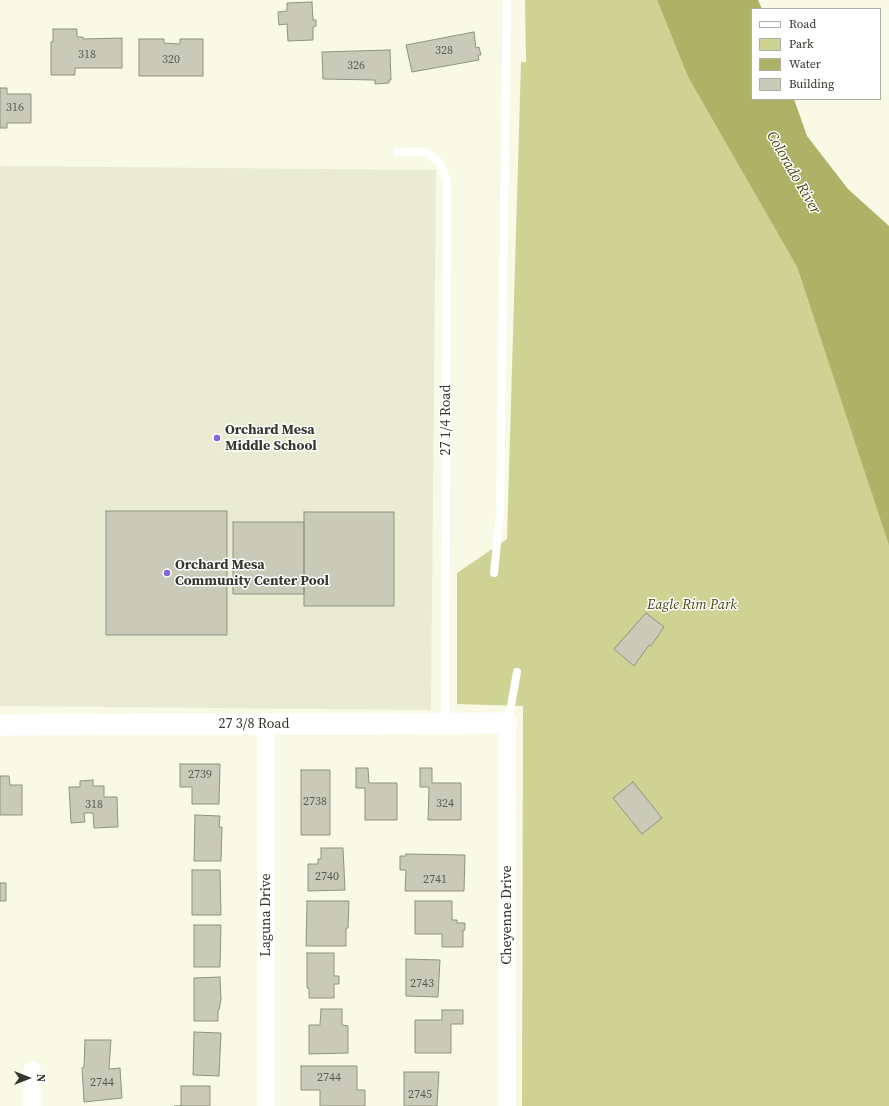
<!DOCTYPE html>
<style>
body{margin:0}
#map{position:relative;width:889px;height:1106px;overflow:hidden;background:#f8fae6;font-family:"Source Serif 4",serif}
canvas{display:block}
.legend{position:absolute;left:751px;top:8px;width:130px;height:92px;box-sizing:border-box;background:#fff;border:1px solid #aeafab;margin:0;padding:5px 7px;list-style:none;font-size:12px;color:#35362e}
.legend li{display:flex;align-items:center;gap:8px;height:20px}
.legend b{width:20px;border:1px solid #aeafab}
.north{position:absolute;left:8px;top:1058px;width:40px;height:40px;-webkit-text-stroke:3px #fff;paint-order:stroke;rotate:90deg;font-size:11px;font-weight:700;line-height:16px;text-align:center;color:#35362e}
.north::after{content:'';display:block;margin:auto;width:14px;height:18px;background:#35362e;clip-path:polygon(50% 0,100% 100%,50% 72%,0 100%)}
</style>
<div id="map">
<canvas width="889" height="1106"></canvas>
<ul class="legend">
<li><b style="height:5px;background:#fff"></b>Road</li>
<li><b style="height:11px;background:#ced293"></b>Park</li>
<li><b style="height:11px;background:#adb267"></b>Water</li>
<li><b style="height:11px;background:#c9cbb8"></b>Building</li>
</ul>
<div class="north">N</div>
</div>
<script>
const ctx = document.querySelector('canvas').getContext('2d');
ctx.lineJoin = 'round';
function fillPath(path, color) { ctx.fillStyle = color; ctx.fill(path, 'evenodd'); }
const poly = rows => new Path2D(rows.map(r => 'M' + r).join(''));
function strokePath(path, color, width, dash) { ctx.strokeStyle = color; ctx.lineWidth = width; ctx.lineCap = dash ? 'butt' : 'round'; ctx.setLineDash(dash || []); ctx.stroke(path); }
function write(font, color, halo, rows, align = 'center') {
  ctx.font = font + ' "Source Serif 4",serif'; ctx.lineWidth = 3; ctx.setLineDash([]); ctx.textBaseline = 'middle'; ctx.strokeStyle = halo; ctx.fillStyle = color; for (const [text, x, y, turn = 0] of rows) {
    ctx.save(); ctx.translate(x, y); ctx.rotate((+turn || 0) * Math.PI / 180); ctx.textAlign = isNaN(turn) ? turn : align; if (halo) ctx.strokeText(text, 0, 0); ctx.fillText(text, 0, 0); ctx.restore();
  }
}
fillPath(poly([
 [0,166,436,170,431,710,0,706]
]), '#e9ecd2');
fillPath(poly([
 [525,0,657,0,688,77,797,267,889,543,889,1106,522,1106,523,706,457,704,457,573,507,539,521,62,526,62]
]), '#ced293');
fillPath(poly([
 [657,0,758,0,762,9,752,9,752,99,794,99,807,136,848,189,889,226,889,545,797,267,688,77]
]), '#adb267');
const building = poly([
 [312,2,313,20,316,20,316,26,313,27,313,40,288,41,287,24,279,25,278,12,287,11,287,3,312,2],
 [53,29,77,29,77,37,83,37,83,39,122,38,122,68,75,68,75,75,51,75,51,42,53,42,53,29],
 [474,32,476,48,479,47,481,55,478,55,479,60,412,72,406,45,474,32],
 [139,39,164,39,164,43,180,44,180,39,203,39,203,76,139,76,139,39],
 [390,50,391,80,389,80,389,83,375,84,375,80,323,79,322,52,390,50],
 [0,88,7,88,7,94,31,94,31,123,7,123,7,128,0,128,0,88],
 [106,511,227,511,227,635,106,635,106,511],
 [304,512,394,512,394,606,304,606,304,512],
 [233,522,304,522,304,594,233,594,233,522],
 [646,613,664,627,651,646,649,645,634,666,614,649,646,613],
 [180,764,220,764,219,804,192,804,192,787,180,787,180,764],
 [356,768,368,768,369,783,397,783,397,820,365,820,365,788,356,788,356,768],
 [420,768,432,768,432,783,461,783,461,820,428,820,429,787,420,787,420,768],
 [301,770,330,770,330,835,301,835,301,770],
 [0,776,9,776,10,785,22,785,22,815,0,815,0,776],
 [93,780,93,786,104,786,104,797,117,797,118,827,94,828,93,813,84,813,85,822,71,823,69,787,80,787,80,781,93,780],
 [633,782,662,818,642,834,613,798,633,782],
 [195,815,220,816,219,827,222,827,221,861,194,861,195,815],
 [321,848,343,848,345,890,308,891,308,864,318,864,318,859,321,859,321,848],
 [406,854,465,855,464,891,405,891,406,870,400,870,400,856,406,856,406,854],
 [192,870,220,870,221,915,192,915,192,870],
 [0,883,6,883,6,901,0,901,0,883],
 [307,901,349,901,348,928,346,928,346,946,306,946,307,901],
 [415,901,452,901,452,920,457,920,457,923,465,923,465,930,463,930,463,947,442,947,442,934,415,934,415,901],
 [194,925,221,925,220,967,194,967,194,925],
 [307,953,334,953,334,976,339,976,339,984,334,984,334,998,309,998,309,988,307,988,307,953],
 [406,959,440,960,438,997,406,996,406,959],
 [220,977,221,999,219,1010,218,1010,218,1021,194,1021,194,978,220,977],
 [321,1009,342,1009,342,1025,348,1026,348,1053,309,1054,309,1025,320,1025,321,1009],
 [442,1010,463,1010,463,1024,451,1024,451,1053,415,1053,415,1020,442,1020,442,1010],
 [194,1032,221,1033,219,1076,193,1075,194,1032],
 [85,1040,111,1040,109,1069,120,1068,122,1098,84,1102,82,1068,84,1067,85,1040],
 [301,1066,357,1066,357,1090,365,1090,365,1106,320,1106,320,1090,301,1090,301,1066],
 [404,1072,439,1072,437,1106,404,1106,404,1072],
 [181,1086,210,1086,210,1106,174,1106,181,1106,181,1086]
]);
fillPath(building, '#c9cbb8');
strokePath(building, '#919381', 1);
strokePath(poly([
 [398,152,426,152,440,163,447,181,445,723],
 [494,573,500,513,507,0],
 [508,723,517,672]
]), '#fff', 8);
strokePath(poly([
 [266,724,266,1106],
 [32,1106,32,1070],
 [507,1106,507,723]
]), '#fff', 17);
strokePath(poly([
 [0,725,507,723]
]), '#fff', 21);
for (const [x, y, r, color] of [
 [217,438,4,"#8465e0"],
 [167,573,4,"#8465e0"]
]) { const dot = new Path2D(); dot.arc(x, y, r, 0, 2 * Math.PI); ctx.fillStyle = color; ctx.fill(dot); strokePath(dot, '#fff', 1.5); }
write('12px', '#5a5b50', null, [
 ["328",444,51],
 ["318",87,55],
 ["320",171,60],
 ["326",356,66],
 ["316",15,108],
 ["2739",200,775],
 ["2738",315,802],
 ["324",445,804],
 ["318",94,805],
 ["2740",327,877],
 ["2741",435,880],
 ["2743",422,984],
 ["2744",329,1078],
 ["2744",102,1083],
 ["2745",420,1095]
]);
write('14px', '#35362e', '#fff', [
 ["27 1/4 Road",446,420,-90],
 ["27 3/8 Road",254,724],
 ["Laguna Drive",266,915,-90],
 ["Cheyenne Drive",507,915,-90]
]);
write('bold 14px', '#35362e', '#fff', [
 ["Orchard Mesa",225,430],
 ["Middle School",225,446],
 ["Orchard Mesa",175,565],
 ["Community Center Pool",175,581]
], 'left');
write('italic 14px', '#47490f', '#fff', [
 ["Eagle Rim Park",692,605]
]);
write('italic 15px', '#484a11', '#fff', [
 ["Colorado River",793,173,60]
]);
</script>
